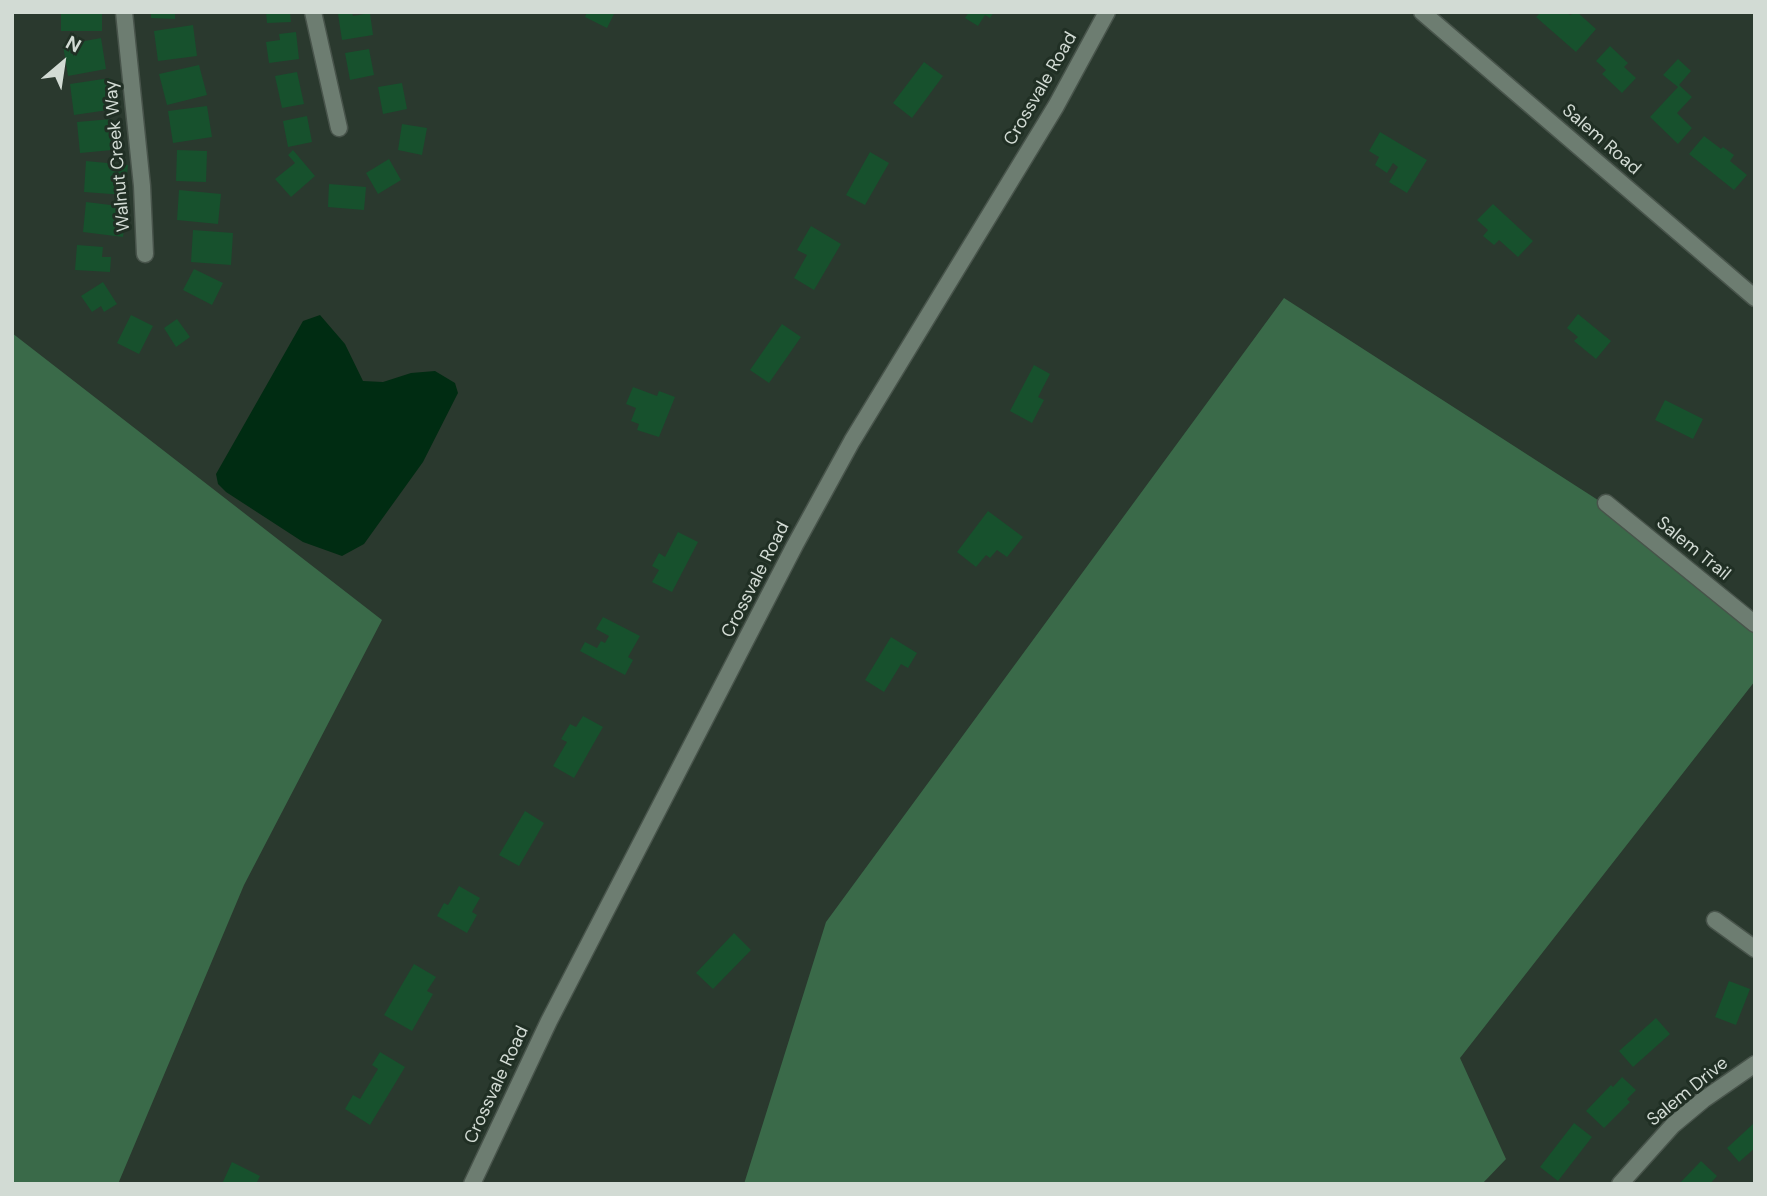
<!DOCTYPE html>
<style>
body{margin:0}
#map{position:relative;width:1767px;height:1196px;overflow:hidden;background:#2a392e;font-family:"DM Sans",sans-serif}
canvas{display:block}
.frame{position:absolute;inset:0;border:14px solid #d2dbd4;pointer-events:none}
.north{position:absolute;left:28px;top:28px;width:70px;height:70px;-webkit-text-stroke:5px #202f24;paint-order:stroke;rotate:29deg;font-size:19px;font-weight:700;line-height:28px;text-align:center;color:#d2dbd4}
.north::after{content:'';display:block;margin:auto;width:24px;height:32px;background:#d2dbd4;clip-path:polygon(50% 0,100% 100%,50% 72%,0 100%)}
</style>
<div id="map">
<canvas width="1767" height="1196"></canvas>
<div class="frame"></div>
<div class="north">N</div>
</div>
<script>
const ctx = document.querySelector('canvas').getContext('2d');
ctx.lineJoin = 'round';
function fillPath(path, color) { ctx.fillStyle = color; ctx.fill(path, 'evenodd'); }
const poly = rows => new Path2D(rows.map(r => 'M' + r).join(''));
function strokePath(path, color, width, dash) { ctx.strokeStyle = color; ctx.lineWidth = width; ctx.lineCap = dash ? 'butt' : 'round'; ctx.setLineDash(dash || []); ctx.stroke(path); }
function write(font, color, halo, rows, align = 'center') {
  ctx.font = font + ' "DM Sans",sans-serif'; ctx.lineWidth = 6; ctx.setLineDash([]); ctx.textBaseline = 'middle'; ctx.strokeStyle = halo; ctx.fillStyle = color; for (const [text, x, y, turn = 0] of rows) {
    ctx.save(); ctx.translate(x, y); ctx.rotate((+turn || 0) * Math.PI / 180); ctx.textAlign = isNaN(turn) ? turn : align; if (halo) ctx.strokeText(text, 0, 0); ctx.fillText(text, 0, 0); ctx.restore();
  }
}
fillPath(poly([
 [1284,298,1601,502,1755,626,1755,681,1460,1058,1506,1159,1482,1184,744,1184,826,922],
 [12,333,382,620,244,885,118,1184,12,1184]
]), '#3a6a49');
fillPath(poly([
 [320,315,345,344,363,381,383,382,411,373,435,371,455,383,458,393,423,462,364,544,342,556,303,542,226,492,218,484,216,474,303,321]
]), '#002c12');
fillPath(poly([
 [61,12,102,12,102,31,61,31],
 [151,12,175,12,175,19,151,18],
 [266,12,290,12,291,22,267,23],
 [347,12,352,12,353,16,370,13,373,35,342,40,338,14],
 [587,12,615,12,607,28,585,17],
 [969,12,994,12,990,18,985,15,978,26,965,18],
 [1541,12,1566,12,1570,15,1577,12,1596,29,1576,52,1536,17],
 [193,25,197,56,158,61,154,31],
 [296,32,299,59,269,63,266,42,280,40,279,34],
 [101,38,106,69,68,76,63,45],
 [1610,46,1628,63,1624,67,1636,78,1622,93,1602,74,1606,70,1596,61],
 [369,49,374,75,350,80,345,53],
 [1678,59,1691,71,1679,85,1692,97,1677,113,1692,128,1678,144,1650,117,1678,87,1663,75],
 [924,62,943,76,912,118,893,103],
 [199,65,207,95,167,105,159,74],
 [297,72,304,104,282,108,275,76],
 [110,78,115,109,74,115,70,84],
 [402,83,407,109,383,114,378,87],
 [207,106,212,137,173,143,168,111],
 [307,116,312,142,288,147,283,121],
 [112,119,114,132,121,132,123,149,80,153,77,122],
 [402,124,427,128,422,155,398,150],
 [1380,132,1427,160,1407,193,1389,182,1398,167,1393,163,1387,173,1375,165,1379,157,1369,151],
 [1704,136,1721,149,1723,147,1734,155,1730,161,1747,175,1734,190,1689,154],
 [177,150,207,151,206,182,176,181],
 [293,150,315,176,291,197,275,179,295,163,288,155],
 [870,152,889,163,865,205,846,195],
 [389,159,401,180,378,194,366,173],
 [86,161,128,165,125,195,84,192],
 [329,184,366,187,364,210,328,207],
 [179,190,221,194,218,224,177,220],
 [86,202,127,207,123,237,83,232],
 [1493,204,1533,241,1518,257,1499,240,1494,245,1483,236,1488,230,1477,220],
 [811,226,841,244,814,290,794,278,807,255,797,250],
 [193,230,233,233,231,265,191,262],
 [77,245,103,247,102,257,111,257,110,272,75,270],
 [194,269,223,283,212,305,183,290],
 [103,282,117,304,104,312,101,306,92,312,81,296],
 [1578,314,1611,341,1596,359,1574,341,1578,337,1567,328],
 [131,315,153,326,139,354,117,343],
 [177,319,190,337,176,347,164,328],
 [782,324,801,337,769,383,750,370],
 [1034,365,1050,374,1038,397,1044,400,1032,423,1010,411],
 [633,387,657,396,659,391,675,397,659,437,637,430,639,424,631,421,636,408,626,404],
 [1665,400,1703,419,1693,439,1655,420],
 [988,511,1023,537,1007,557,997,550,990,558,986,555,976,567,957,552],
 [678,532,698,542,672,592,652,582,659,570,652,566,659,553,665,557],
 [603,617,640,636,628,657,633,660,625,675,580,651,585,642,597,648,601,641,605,643,609,636,596,629],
 [891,637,917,653,908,668,901,664,884,692,865,680],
 [583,716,603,727,574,778,553,766,567,742,561,739,570,724,576,727],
 [525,811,544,823,519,866,499,855],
 [459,886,480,898,472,912,477,915,467,933,437,916,444,903,448,905],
 [734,933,751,950,713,989,696,973],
 [414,964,436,977,427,991,433,994,412,1031,384,1015],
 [1729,981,1750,989,1736,1025,1715,1017],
 [1656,1018,1670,1034,1633,1067,1619,1051],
 [380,1052,405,1067,370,1125,345,1109,353,1095,360,1099,378,1069,372,1065],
 [1622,1077,1636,1090,1627,1099,1630,1102,1604,1128,1586,1111,1611,1085,1613,1087],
 [1574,1123,1592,1137,1558,1181,1540,1167],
 [1753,1124,1755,1148,1739,1162,1727,1148],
 [1701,1161,1717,1176,1710,1184,1679,1184],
 [232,1162,260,1176,256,1184,222,1184]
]), '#17512d');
const minor = poly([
 [124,12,142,186,145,254],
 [313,12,339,128],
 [1422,12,1755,298],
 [1606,503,1755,624],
 [1715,920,1755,949],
 [472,1184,549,1021,795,545,852,441,1056,106,1107,12],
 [1620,1184,1673,1125,1703,1100,1755,1064]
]);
strokePath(minor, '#48544b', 19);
strokePath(minor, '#6d7d71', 16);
write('18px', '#d2dbd4', '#202f24', [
 ["Crossvale Road",1041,89,-60],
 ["Salem Road",1601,140,41],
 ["Walnut Creek Way",118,156,-95],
 ["Salem Trail",1693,549,39],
 ["Crossvale Road",756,580,-63],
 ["Crossvale Road",497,1085,-65],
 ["Salem Drive",1688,1092,-39]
]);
</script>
